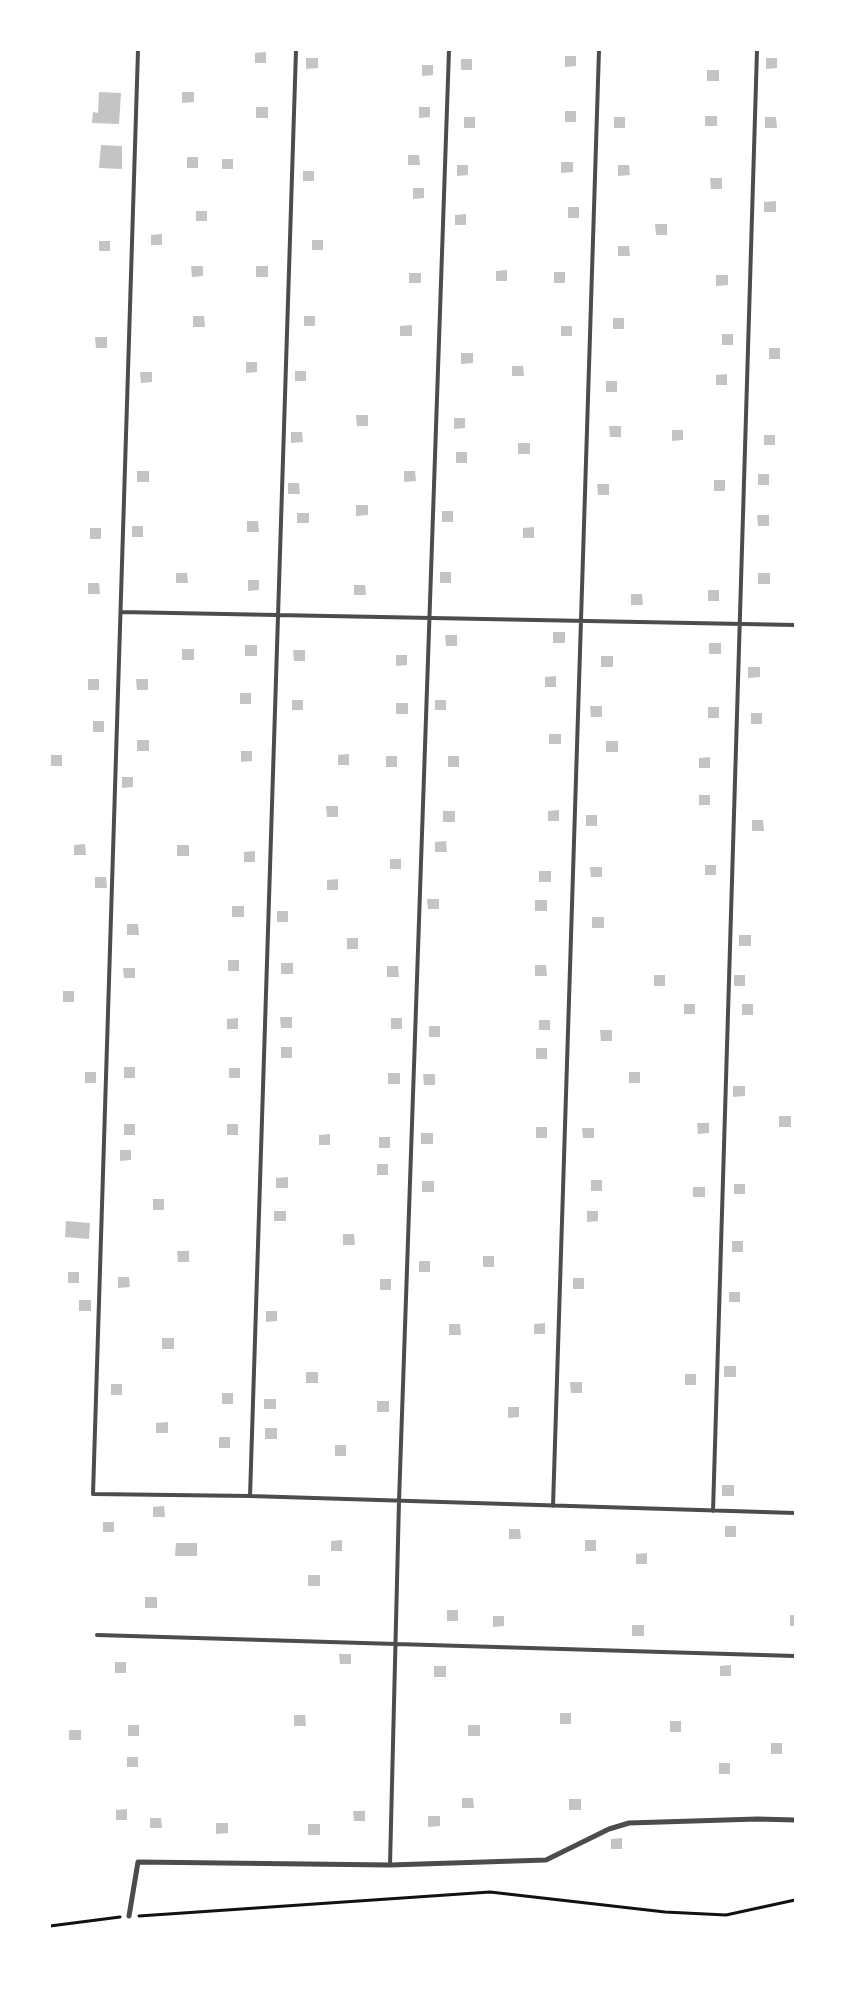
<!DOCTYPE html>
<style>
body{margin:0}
#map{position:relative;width:845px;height:2014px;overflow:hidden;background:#fff;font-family:"IBM Plex Serif",serif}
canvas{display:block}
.frame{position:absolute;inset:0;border:51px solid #fff;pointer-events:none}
</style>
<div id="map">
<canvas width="845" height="2014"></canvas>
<div class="frame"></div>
</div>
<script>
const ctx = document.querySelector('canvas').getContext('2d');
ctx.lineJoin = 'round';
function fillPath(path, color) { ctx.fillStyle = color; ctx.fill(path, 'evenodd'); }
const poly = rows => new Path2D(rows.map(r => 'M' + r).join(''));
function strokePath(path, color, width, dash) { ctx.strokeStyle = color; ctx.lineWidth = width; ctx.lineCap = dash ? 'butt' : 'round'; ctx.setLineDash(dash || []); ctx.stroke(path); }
fillPath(poly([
 [266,52,266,63,255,63,255,53],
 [565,56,576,56,576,66,565,67],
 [306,58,318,58,318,68,306,69],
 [766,58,777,58,777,68,766,69],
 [461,59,472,59,472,70,461,70],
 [422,65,433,65,433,75,422,76],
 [707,70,719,70,719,81,707,81],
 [99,92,121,93,119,124,92,123,93,112,98,113],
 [182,92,194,92,194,102,182,103],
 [256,107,268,107,268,118,256,118],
 [419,107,430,107,430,117,419,118],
 [565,111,576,111,576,122,565,122],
 [705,116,717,116,717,126,705,126],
 [464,117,475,117,475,128,464,128],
 [614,117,625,117,625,128,614,128],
 [765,117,776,117,777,128,765,128],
 [101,145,122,146,122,169,99,168],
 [408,155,419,155,420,165,408,165],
 [187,157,198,157,198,168,187,168],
 [222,159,233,159,233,169,222,169],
 [561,162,573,162,573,172,561,173],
 [457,165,468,165,468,175,457,176],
 [618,165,629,165,630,175,618,176],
 [303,171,314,171,314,181,303,181],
 [710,178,722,178,722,189,711,189],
 [413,188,424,188,424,198,413,199],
 [776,201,776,212,764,212,764,202],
 [568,207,579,207,579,218,568,218],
 [196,211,207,211,207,221,196,221],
 [466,214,466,225,455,225,455,215],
 [655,224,667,224,667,235,656,235],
 [162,234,162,245,151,245,151,235],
 [312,240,323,240,323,250,312,250],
 [99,241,110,241,110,251,99,251],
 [618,246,629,246,630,256,618,256],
 [191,266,203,266,203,276,192,277],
 [256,266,268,266,268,277,256,277],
 [507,270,507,281,496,281,496,271],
 [554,272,565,272,565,283,554,283],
 [409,273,421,273,421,283,409,283],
 [716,275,728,275,728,285,716,286],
 [193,316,204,316,205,327,193,327],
 [304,316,315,316,315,326,304,326],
 [613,318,624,318,624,329,613,329],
 [412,325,412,336,400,336,400,326],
 [561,326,572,326,572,336,561,336],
 [722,334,733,334,733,345,722,345],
 [95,337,107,337,107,348,96,348],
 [769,348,780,348,780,359,769,359],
 [461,353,473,353,473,363,461,364],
 [246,362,257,362,257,372,246,373],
 [512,366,523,366,524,376,512,376],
 [295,371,306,371,306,381,295,381],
 [140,372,152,372,152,382,141,383],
 [727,374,727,385,716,385,716,375],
 [606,381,617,381,617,392,606,392],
 [356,415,368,415,368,426,357,426],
 [454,418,465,418,465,428,454,429],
 [609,426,621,426,621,437,610,437],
 [672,430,683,430,683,440,672,441],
 [291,432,302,432,303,442,291,443],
 [764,435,775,435,775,445,764,445],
 [518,443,530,443,530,454,518,454],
 [456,452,467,452,467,463,456,463],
 [137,471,149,471,149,482,137,482],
 [404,471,415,471,416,481,404,482],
 [758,474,769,474,769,485,758,485],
 [714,480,725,480,725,491,714,491],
 [288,483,299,483,300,494,288,494],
 [597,484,609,484,609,495,598,495],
 [356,505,368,505,368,515,356,516],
 [442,511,453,511,453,522,442,522],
 [297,513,309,513,309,523,297,523],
 [757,515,769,515,769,526,758,526],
 [247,521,258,521,259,532,247,532],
 [132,526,143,526,143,537,132,537],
 [534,527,534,538,523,538,523,528],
 [90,528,101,528,101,539,90,539],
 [440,572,451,572,451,583,440,583],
 [176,573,187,573,188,583,176,583],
 [758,573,770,573,770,584,758,584],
 [248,580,259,580,259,590,248,591],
 [88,583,99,583,100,594,88,594],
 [354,585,365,585,366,595,354,595],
 [708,590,719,590,719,601,708,601],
 [631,594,642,594,643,605,631,605],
 [553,632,565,632,565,643,553,643],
 [445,635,457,635,457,646,446,646],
 [709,643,721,643,721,654,709,654],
 [245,645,257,645,257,656,245,656],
 [182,649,194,649,194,660,182,660],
 [293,650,305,650,305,661,294,661],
 [396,655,407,655,407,665,396,666],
 [601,656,613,656,613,667,601,667],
 [748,667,760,667,760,677,748,678],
 [556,676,556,687,545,687,545,677],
 [88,679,99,679,99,690,88,690],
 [136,679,148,679,148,690,137,690],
 [240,693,251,693,251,704,240,704],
 [292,700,303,700,303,710,292,710],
 [435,700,446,700,446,710,435,710],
 [396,703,408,703,408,714,396,714],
 [590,706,602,706,602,717,591,717],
 [708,707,719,707,719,718,708,718],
 [751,713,762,713,762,724,751,724],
 [93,721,104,721,104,732,93,732],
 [549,734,561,734,561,744,549,744],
 [137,740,149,740,149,751,137,751],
 [606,741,618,741,618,752,606,752],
 [241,751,252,751,252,761,241,762],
 [349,754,349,765,338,765,338,755],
 [51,755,62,755,62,766,51,766],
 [386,756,397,756,397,767,386,767],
 [448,756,459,756,459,767,448,767],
 [710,757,710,768,699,768,699,758],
 [122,777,133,777,133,787,122,788],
 [699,795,710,795,710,805,699,805],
 [326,806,338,806,338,817,327,817],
 [559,810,559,821,548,821,548,811],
 [443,811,455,811,455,822,443,822],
 [586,815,597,815,597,826,586,826],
 [752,820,763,820,764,831,752,831],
 [446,841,447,852,435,852,435,842],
 [85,844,86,855,74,855,74,845],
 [177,845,189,845,189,856,177,856],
 [255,851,255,862,244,862,244,852],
 [390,859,401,859,401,869,390,869],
 [705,865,716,865,716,875,705,875],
 [590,867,602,867,602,877,591,877],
 [539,871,551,871,551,882,539,882],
 [95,877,106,877,107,888,95,888],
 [338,879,338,890,327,890,327,880],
 [427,899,439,899,439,909,428,909],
 [535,900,547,900,547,911,535,911],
 [232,906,244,906,244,917,232,917],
 [277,911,288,911,288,922,277,922],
 [592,917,604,917,604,928,592,928],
 [127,924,138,924,139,935,127,935],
 [739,935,751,935,751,946,739,946],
 [347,938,358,938,358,949,347,949],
 [228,960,239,960,239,971,228,971],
 [281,963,293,963,293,974,281,974],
 [535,965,546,965,547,976,535,976],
 [387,966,398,966,399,977,387,977],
 [123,968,135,968,135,978,124,978],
 [654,975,665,975,665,986,654,986],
 [734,975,745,975,745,986,734,986],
 [63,991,74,991,74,1002,63,1002],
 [684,1004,695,1004,695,1014,684,1014],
 [742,1004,753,1004,753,1015,742,1015],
 [280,1017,292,1017,292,1028,281,1028],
 [238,1018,238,1029,227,1029,227,1019],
 [391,1018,402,1018,402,1029,391,1029],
 [539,1020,550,1020,550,1030,539,1030],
 [429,1026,440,1026,440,1037,429,1037],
 [600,1030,612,1030,612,1041,601,1041],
 [281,1047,292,1047,292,1058,281,1058],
 [536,1048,547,1048,547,1059,536,1059],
 [124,1067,135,1067,135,1078,124,1078],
 [229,1068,240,1068,240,1078,229,1078],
 [85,1072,96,1072,96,1083,85,1083],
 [629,1072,640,1072,640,1083,629,1083],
 [388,1073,400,1073,400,1084,388,1084],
 [423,1074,435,1074,435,1085,424,1085],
 [733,1086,745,1086,745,1096,733,1097],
 [779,1116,791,1116,791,1127,779,1127],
 [697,1123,709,1123,709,1133,698,1134],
 [124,1124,135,1124,135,1135,124,1135],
 [227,1124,238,1124,238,1135,227,1135],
 [536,1127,547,1127,547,1138,536,1138],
 [582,1128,594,1128,594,1138,583,1138],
 [421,1133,433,1133,433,1144,421,1144],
 [330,1134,330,1145,319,1145,319,1135],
 [379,1137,390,1137,390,1148,379,1148],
 [120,1150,131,1150,131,1160,120,1161],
 [377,1164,388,1164,388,1175,377,1175],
 [288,1177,288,1188,276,1188,276,1178],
 [591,1180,602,1180,602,1191,591,1191],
 [422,1181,434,1181,434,1192,422,1192],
 [734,1184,745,1184,745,1194,734,1194],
 [693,1187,705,1187,705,1197,693,1197],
 [153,1199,164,1199,164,1210,153,1210],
 [274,1211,286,1211,286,1221,274,1221],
 [587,1211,598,1211,598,1221,587,1222],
 [66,1221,90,1223,89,1239,65,1237],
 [343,1234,354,1234,355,1245,343,1245],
 [732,1241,743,1241,743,1252,732,1252],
 [177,1251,189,1251,189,1262,178,1262],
 [483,1256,494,1256,494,1267,483,1267],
 [419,1261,430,1261,430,1272,419,1272],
 [68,1272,79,1272,79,1283,68,1283],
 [118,1277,129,1277,130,1287,118,1288],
 [573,1278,584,1278,584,1289,573,1289],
 [380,1279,391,1279,391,1290,380,1290],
 [729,1292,740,1292,740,1302,729,1302],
 [79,1300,91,1300,91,1311,79,1311],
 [266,1311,277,1311,277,1321,266,1322],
 [545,1323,545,1334,534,1334,534,1324],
 [449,1324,460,1324,461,1335,449,1335],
 [162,1338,174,1338,174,1349,162,1349],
 [724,1366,736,1366,736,1377,724,1377],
 [306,1372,318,1372,318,1383,306,1383],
 [685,1374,696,1374,696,1385,685,1385],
 [570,1382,582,1382,582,1393,571,1393],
 [111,1384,122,1384,122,1395,111,1395],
 [222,1393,233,1393,233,1404,222,1404],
 [264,1399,276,1399,276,1409,264,1409],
 [377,1401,389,1401,389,1412,377,1412],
 [508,1407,519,1407,519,1417,508,1418],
 [168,1422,168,1433,156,1433,156,1423],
 [265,1428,277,1428,277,1439,265,1439],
 [219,1437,230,1437,230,1448,219,1448],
 [335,1445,346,1445,346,1456,335,1456],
 [722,1485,734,1485,734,1496,722,1496],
 [164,1506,165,1517,153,1517,153,1507],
 [103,1522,114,1522,114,1532,103,1532],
 [725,1526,736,1526,736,1537,725,1537],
 [509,1529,520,1529,521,1539,509,1539],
 [342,1540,342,1551,331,1551,331,1541],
 [585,1540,596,1540,596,1551,585,1551],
 [176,1543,197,1543,197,1556,175,1556],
 [647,1553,647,1564,636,1564,636,1554],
 [308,1575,320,1575,320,1586,308,1586],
 [145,1597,157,1597,157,1608,145,1608],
 [447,1610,458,1610,458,1621,447,1621],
 [790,1615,795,1615,795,1626,790,1626],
 [493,1616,504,1616,504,1626,493,1627],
 [632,1625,644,1625,644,1636,632,1636],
 [339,1654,351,1654,351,1664,340,1664],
 [115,1662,126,1662,126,1673,115,1673],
 [731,1665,731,1676,720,1676,720,1666],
 [434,1666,446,1666,446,1677,434,1677],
 [560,1713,571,1713,571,1724,560,1724],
 [294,1715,305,1715,306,1726,294,1726],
 [670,1721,681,1721,681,1732,670,1732],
 [128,1725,139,1725,139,1736,128,1736],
 [468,1725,480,1725,480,1736,468,1736],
 [69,1730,81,1730,81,1740,69,1740],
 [771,1743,782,1743,782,1754,771,1754],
 [127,1757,138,1757,138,1767,127,1767],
 [719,1763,730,1763,730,1774,719,1774],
 [462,1798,473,1798,474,1808,462,1808],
 [569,1799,581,1799,581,1810,569,1810],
 [127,1809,127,1820,116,1820,116,1810],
 [353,1811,365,1811,365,1821,354,1821],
 [428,1816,440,1816,440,1826,428,1827],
 [150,1818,161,1818,162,1828,150,1828],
 [216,1823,228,1823,228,1833,216,1834],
 [308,1824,320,1824,320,1835,308,1835],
 [622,1838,622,1849,611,1849,611,1839]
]), '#c4c4c4');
strokePath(poly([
 [139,1916,490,1892,665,1912,726,1915,795,1900],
 [50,1926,120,1917]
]), '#111', 3);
strokePath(poly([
 [138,50,93,1494,250,1496,795,1513],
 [121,612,795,625],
 [250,1496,296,50],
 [553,1506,599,50],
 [713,1511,757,50],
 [97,1635,795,1656],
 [390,1865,399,1501,449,50]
]), '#4c4c4c', 4);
strokePath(poly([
 [129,1916,138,1862,390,1865,546,1860,609,1829,629,1823,757,1819,795,1820]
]), '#4c4c4c', 5);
</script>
